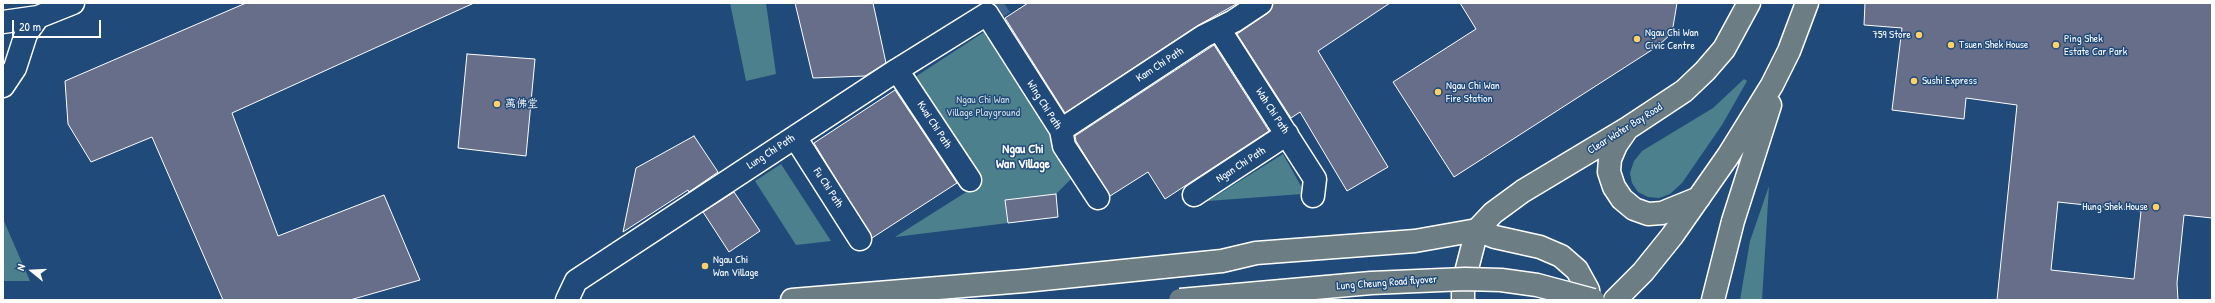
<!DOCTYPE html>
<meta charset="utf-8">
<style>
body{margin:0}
#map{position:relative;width:2215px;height:303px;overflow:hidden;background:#1f4a7a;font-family:"Patrick Hand",sans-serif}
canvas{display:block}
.frame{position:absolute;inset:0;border:4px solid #fff;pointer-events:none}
.north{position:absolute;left:12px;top:251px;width:40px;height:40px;-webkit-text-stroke:3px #1f4a7a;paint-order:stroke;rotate:288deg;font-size:11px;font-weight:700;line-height:16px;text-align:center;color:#fff}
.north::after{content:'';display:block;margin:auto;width:14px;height:18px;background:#fff;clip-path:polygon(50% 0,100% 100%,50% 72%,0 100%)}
.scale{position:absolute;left:12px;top:20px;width:89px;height:18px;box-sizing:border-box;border:2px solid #fff;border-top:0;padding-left:5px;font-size:12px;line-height:14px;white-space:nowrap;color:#fff;-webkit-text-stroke:3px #1f4a7a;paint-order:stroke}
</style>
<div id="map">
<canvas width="2215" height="303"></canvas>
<div class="frame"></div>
<div class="north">N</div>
<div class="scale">20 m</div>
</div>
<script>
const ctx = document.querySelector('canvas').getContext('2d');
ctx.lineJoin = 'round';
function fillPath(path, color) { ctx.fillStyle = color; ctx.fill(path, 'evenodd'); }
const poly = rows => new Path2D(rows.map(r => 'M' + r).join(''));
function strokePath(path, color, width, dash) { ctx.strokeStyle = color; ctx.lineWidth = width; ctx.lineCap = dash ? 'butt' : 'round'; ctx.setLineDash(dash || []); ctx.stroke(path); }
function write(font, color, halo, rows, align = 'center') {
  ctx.font = font + ' "Patrick Hand","LXGW WenKai TC",sans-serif'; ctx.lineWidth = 3; ctx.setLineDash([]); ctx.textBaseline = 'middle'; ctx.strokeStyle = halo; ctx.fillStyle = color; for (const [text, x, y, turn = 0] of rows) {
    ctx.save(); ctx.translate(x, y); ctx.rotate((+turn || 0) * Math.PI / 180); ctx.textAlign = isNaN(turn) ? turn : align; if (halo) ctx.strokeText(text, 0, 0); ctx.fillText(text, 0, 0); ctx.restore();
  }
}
fillPath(poly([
 [730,3,766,3,776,74,746,81],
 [984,32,1076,174,1056,194,1005,200,1008,223,895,237,982,182,915,77],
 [1744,79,1747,81,1722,125,1682,183,1670,194,1659,198,1648,197,1638,192,1632,183,1630,173,1634,161,1642,151,1713,108],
 [1283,154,1301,186,1302,194,1208,201],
 [781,164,831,241,796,245,755,181],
 [1769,186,1762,300,1740,300,1750,241],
 [3,219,30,281,3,281]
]), '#4c808c');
const building = poly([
 [246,3,474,3,232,113,278,236,384,195,420,280,350,300,223,300,152,137,91,162,68,124,65,81,246,3],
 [795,3,873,3,886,63,865,76,813,78,795,3],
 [1028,3,1238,3,1197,26,1065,113,1005,18,1028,3],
 [1273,3,1390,3,1318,51,1388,167,1347,191,1300,112,1291,118,1237,34,1268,13,1273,3],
 [1460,3,1677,3,1672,33,1658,46,1454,177,1393,82,1476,29,1460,3],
 [1865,3,2212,3,2212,218,2184,215,2177,283,2178,300,1997,300,2017,105,1966,98,1964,119,1892,110,1902,28,1864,25,1865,3],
 [2058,202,2141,211,2134,279,2051,270,2058,202],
 [1214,45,1269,131,1165,199,1148,172,1110,196,1076,141,1075,136,1214,45],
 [467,54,535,59,526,156,458,148,467,54],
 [895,90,957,183,872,238,814,143,895,90],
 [694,136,718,172,689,192,688,190,623,232,636,168,694,136],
 [734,192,760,231,729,252,703,212,734,192],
 [1056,194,1058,217,1008,223,1005,200,1056,194]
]);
fillPath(building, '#666e89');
strokePath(building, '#fff', 1);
strokePath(poly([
 [987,14,1004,3]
]), '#41658e', 22, [22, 11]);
const minor = poly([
 [3,22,38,17,73,3],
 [1219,29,1315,179,1313,196],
 [897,70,970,180],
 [3,86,15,68,26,34,38,17],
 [1061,130,1204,36,1234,21,1261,3],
 [795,137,860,239],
 [1194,195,1287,134],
 [567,300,576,281,897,70,987,14,1061,130,1064,146,1098,198]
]);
const major = poly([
 [1627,129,1616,145,1610,159,1609,172,1614,187,1622,199,1634,209,1648,214,1662,213,1699,198],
 [1477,230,1495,237,1540,247,1561,256,1577,270,1588,290,1589,300],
 [1463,300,1463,284,1477,230,1493,213,1523,191,1628,128,1684,91,1705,71,1724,49,1749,3],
 [1615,300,1643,272,1672,236,1728,156,1772,85,1789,51,1807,3],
 [1713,300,1733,221,1770,105]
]);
const highway = poly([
 [792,300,1024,281,1222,261,1256,253,1415,241,1477,230]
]);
strokePath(minor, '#fff', 25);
strokePath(major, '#fff', 25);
strokePath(highway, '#fff', 25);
strokePath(minor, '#1f4a7a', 22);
strokePath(major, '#6c7e84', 22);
strokePath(highway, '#6c7e84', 22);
const highwayBridge = poly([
 [1180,300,1371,283,1465,279,1501,280,1537,285,1593,300]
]);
strokePath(highwayBridge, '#fff', 25, []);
strokePath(highwayBridge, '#6c7e84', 22);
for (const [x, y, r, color] of [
 [1919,35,4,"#ffd166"],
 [1637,39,4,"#ffd166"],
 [1951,45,4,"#ffd166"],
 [2056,45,4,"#ffd166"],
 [1914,81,4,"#ffd166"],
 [1438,92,4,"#ffd166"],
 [497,104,4,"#ffd166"],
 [2156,207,4,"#ffd166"],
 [705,266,4,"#ffd166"]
]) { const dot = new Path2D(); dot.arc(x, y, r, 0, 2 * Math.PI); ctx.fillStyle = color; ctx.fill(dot); strokePath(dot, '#1f4a7a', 1.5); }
write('11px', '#fff', '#1f4a7a', [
 ["Ngau Chi Wan",1645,33],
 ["Civic Centre",1645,46],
 ["759 Store",1911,35,"right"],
 ["Ping Shek",2064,39],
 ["Estate Car Park",2064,52],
 ["Tsuen Shek House",1959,45],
 ["Sushi Express",1922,81],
 ["Ngau Chi Wan",1446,86],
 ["Fire Station",1446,99],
 ["萬佛堂",505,104],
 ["Hung Shek House",2148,207,"right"],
 ["Ngau Chi",713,260],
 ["Wan Village",713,273]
], 'left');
write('11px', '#fff', '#1f4a7a', [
 ["Kam Chi Path",1160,65,-33],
 ["Wing Chi Path",1044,105,58],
 ["Wah Chi Path",1272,111,57],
 ["Kwai Chi Path",934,125,57],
 ["Clear Water Bay Road",1625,129,-32],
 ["Lung Chi Path",771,152,-33],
 ["Ngan Chi Path",1241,165,-33],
 ["Fu Chi Path",828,188,57],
 ["Lung Cheung Road flyover",1387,283,-4]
]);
write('11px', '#d2dfe2', '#1f4a7a', [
 ["Ngau Chi Wan",983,100],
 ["Village Playground",983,113]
]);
write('bold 13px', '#fff', '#1f4a7a', [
 ["Ngau Chi",1023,150],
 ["Wan Village",1023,165]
]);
</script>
